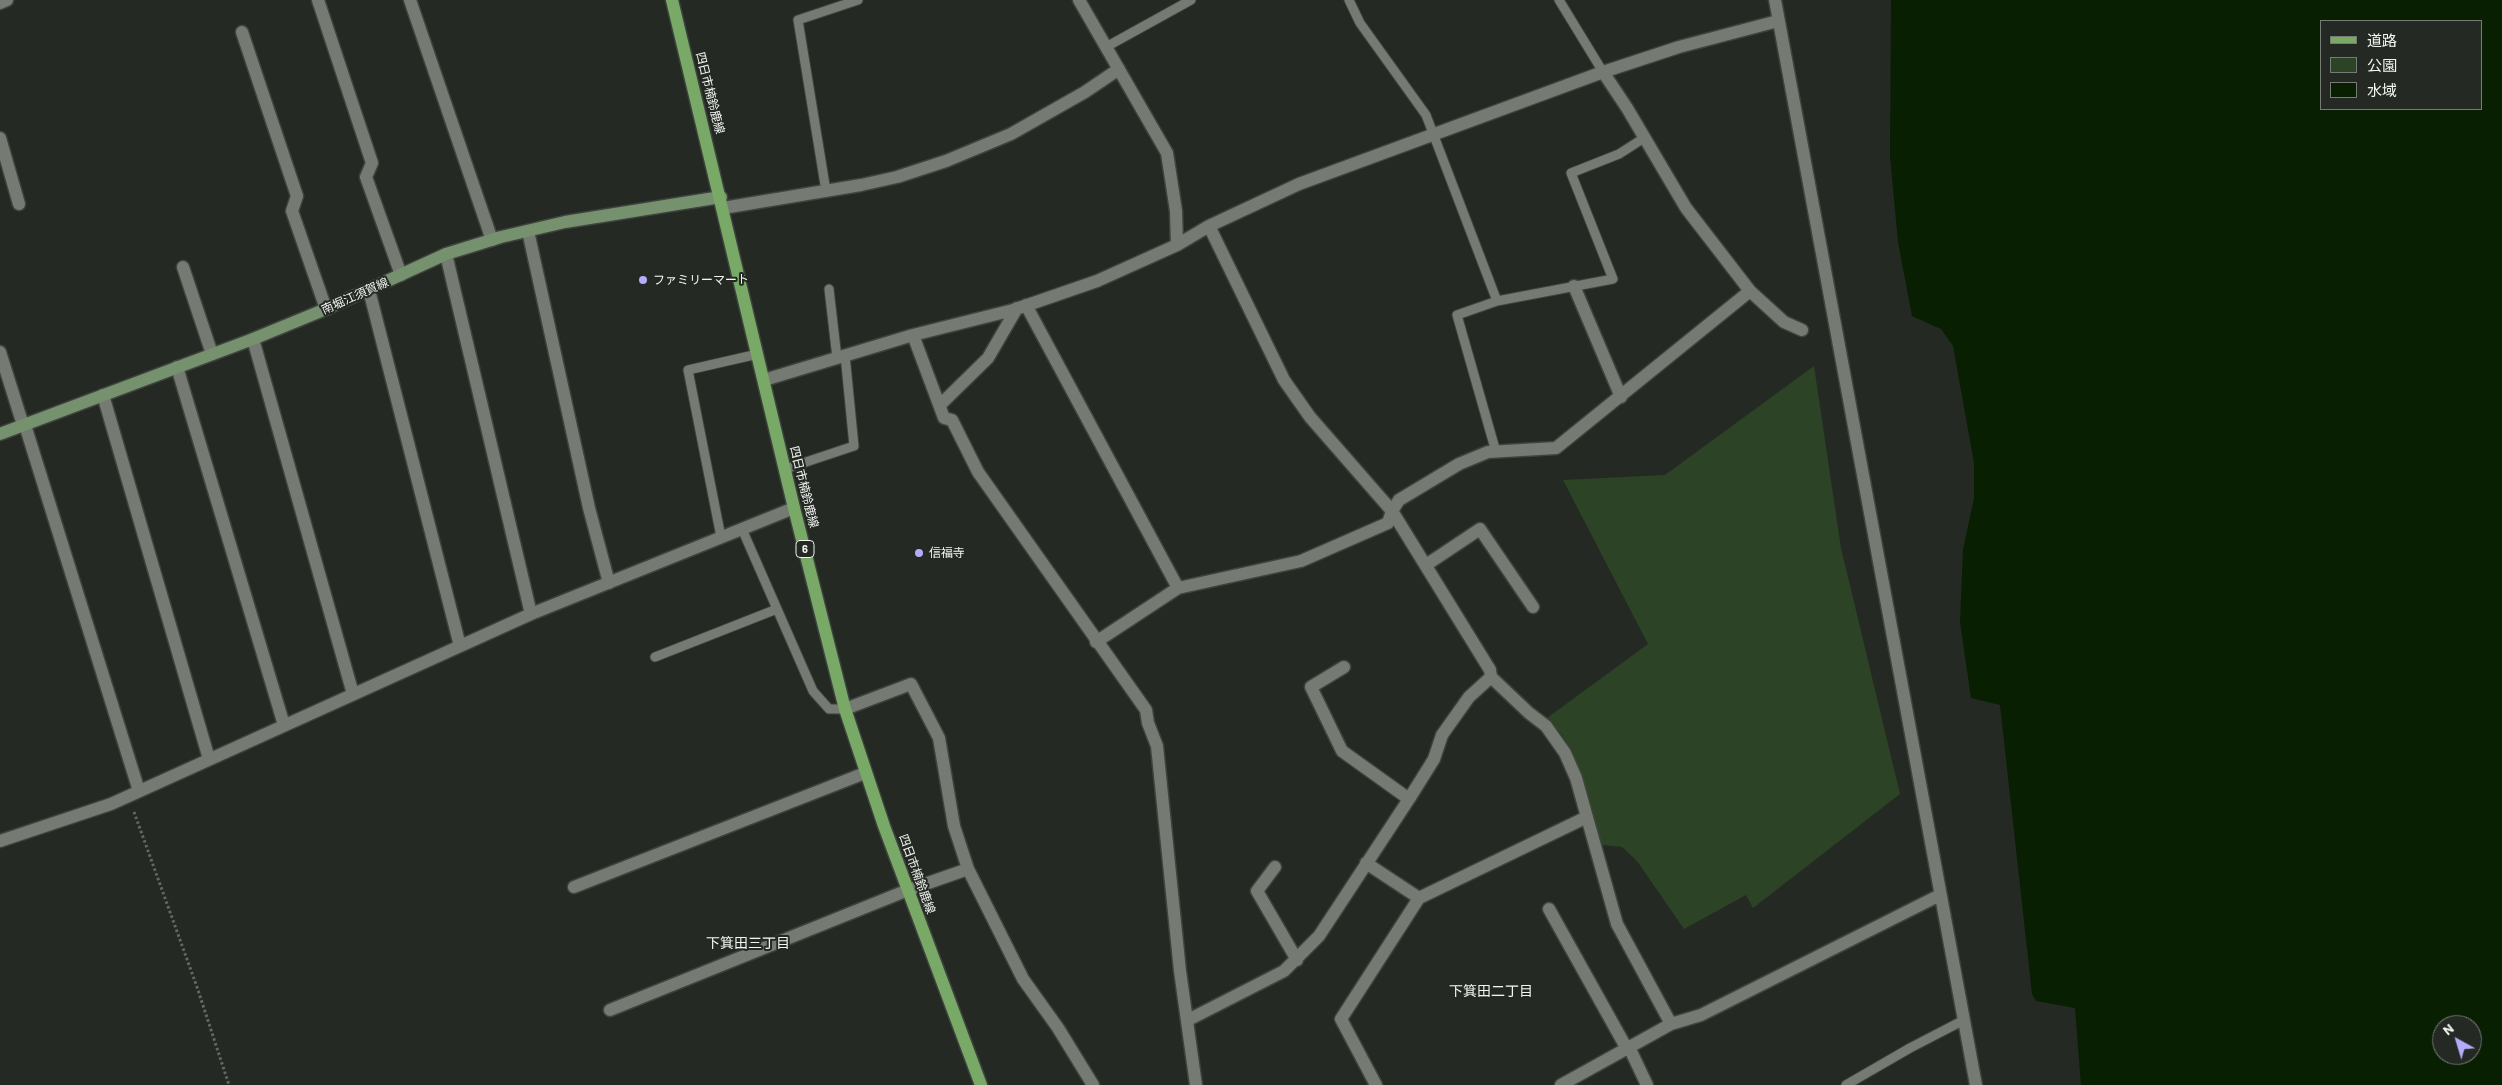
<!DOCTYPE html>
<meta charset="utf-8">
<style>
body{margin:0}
#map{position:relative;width:2502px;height:1085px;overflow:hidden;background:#242923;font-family:Barlow,"Noto Sans JP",sans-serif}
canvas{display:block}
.legend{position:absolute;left:2320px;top:20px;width:162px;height:90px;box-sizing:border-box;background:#242923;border:1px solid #767b75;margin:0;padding:6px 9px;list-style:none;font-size:15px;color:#f2f5f1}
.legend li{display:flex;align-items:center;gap:10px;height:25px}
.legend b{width:25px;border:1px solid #767b75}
.north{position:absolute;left:2432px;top:1015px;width:50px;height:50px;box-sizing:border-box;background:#242923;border:1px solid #767b75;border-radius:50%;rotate:321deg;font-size:14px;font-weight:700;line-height:20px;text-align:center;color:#f2f5f1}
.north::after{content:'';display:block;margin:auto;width:18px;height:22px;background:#b4acf9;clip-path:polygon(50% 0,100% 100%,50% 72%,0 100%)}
</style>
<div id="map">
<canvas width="2502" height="1085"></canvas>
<ul class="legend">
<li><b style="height:6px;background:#78a967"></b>道路</li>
<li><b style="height:14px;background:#2d4326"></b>公園</li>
<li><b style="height:14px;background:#081f02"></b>水域</li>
</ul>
<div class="north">N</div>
</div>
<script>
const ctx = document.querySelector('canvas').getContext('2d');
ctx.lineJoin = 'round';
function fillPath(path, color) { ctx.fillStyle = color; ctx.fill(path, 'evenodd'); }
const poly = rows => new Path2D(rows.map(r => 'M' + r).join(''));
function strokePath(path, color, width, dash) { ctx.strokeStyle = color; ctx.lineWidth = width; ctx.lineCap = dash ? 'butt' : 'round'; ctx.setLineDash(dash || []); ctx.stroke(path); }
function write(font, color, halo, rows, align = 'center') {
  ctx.font = font + ' Barlow,"Noto Sans JP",sans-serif'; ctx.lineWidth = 4; ctx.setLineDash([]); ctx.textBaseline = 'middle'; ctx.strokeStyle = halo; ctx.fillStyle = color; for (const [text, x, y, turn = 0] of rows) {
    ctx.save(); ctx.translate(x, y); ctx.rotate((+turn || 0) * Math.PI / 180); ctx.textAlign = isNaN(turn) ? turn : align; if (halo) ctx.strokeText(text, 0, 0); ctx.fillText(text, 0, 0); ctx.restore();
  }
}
fillPath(poly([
 [1814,366,1841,548,1900,794,1753,908,1746,895,1684,929,1637,861,1622,847,1602,845,1573,753,1562,735,1547,718,1648,644,1563,480,1665,475]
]), '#2d4326');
fillPath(poly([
 [1891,0,2502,0,2502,1085,2081,1085,2075,1008,2036,1001,2032,994,2000,705,1971,698,1960,622,1963,550,1974,498,1974,463,1953,346,1941,329,1912,316,1898,242,1890,156],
 [2321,21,2481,21,2481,109,2321,109],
 [2442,1025,2472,1025,2472,1055,2442,1055]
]), '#081f02');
const lane = poly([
 [1349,0,1360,23,1426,115,1497,301],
 [1559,0,1603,72],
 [1106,47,1191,0],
 [826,191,798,20,858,0],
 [829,289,837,358],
 [1496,452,1457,315,1497,301,1613,279,1571,173,1619,154,1644,138],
 [785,469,854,446,845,355],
 [742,529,813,691,829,709,845,709],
 [721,537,688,370,758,354],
 [655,657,777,609],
 [1846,1085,1910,1048,1964,1020]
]);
const street = poly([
 [318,0,372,163,366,177,401,275],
 [410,0,492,240],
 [1079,0,1167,153,1176,211,1177,245],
 [1775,0,1976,1085],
 [0,3,7,0],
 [242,32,297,196,292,211,326,309],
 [0,138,19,204],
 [723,208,861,185,897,177,946,161,1011,134,1085,92,1119,69],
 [1209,226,1284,380,1310,417,1392,511,1490,670,1491,677,1529,713,1546,726,1565,753,1576,778,1617,924,1671,1024],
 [528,231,589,508,609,583],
 [446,254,531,614],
 [183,267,212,354],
 [1574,286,1621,397],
 [369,290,460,646],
 [1750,291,1784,322,1802,330],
 [1026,305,1178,588],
 [913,335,944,418,952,420,978,472,1146,710,1148,723,1157,746,1180,971,1196,1085],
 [253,339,353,694],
 [0,352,23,425],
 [177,367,284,725],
 [764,380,913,335,1013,310,1097,281,1177,245,1209,226,1299,184,1603,72,1679,47,1778,21],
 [103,395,209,759],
 [940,405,988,358,1017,308],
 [25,425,139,791],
 [1426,565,1480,529,1533,607],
 [1096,642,1178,588,1301,561,1388,523,1392,511,1399,500,1459,464,1488,452,1556,448,1750,291,1686,208,1627,108,1603,72],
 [1344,667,1311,687,1342,751,1409,799],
 [845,709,911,684,939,738,954,826,968,869,1023,979,1058,1028,1093,1085],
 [0,841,111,804,531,614,794,508],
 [1366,863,1419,898,1341,1019,1376,1085],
 [1275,867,1257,891,1297,960],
 [574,887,865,773],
 [1419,898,1587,817],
 [1549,909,1627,1049],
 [610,1010,908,890,968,869],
 [1188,1020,1284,971,1319,936,1409,799,1434,759,1442,735,1469,697,1491,677],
 [1629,1047,1647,1085],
 [1561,1085,1671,1024,1701,1015,1940,895]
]);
const secondary = poly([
 [0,434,253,339,326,309,446,254,501,237,565,222,721,197]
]);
const primary = poly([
 [672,0,794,508,845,709,884,826,981,1085]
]);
strokePath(lane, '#3f433e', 11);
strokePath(street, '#3f433e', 15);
strokePath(secondary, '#3f433e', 15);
strokePath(primary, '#3f433e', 15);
strokePath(poly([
 [134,812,197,987,229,1085]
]), '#636862', 3, [2.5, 2.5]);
strokePath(lane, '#757a73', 9);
strokePath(street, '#757a73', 12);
strokePath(secondary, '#76916d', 12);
strokePath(primary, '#78a967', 12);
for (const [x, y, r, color] of [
 [643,280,5,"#b4acf9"],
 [919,553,5,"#b4acf9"]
]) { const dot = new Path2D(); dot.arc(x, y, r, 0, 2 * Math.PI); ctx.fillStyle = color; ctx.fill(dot); strokePath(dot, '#242923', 2); }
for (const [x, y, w] of [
 [805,549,18]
]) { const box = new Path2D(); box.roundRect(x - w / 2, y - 8.5, w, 17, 4); ctx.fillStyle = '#242923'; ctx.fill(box); strokePath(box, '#f2f5f1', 1); }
write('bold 11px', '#f2f5f1', null, [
 ["6",805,549]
]);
write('12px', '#f2f5f1', '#242923', [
 ["四日市楠鈴鹿線",710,93,76],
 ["南堀江須賀線",355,296,-24],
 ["四日市楠鈴鹿線",804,487,76],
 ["四日市楠鈴鹿線",917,874,70]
]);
write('12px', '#f2f5f1', '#242923', [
 ["ファミリーマート",653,280],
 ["信福寺",929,553]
], 'left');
write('14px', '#f2f5f1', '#242923', [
 ["下箕田三丁目",748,943],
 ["下箕田二丁目",1491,991]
]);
</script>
